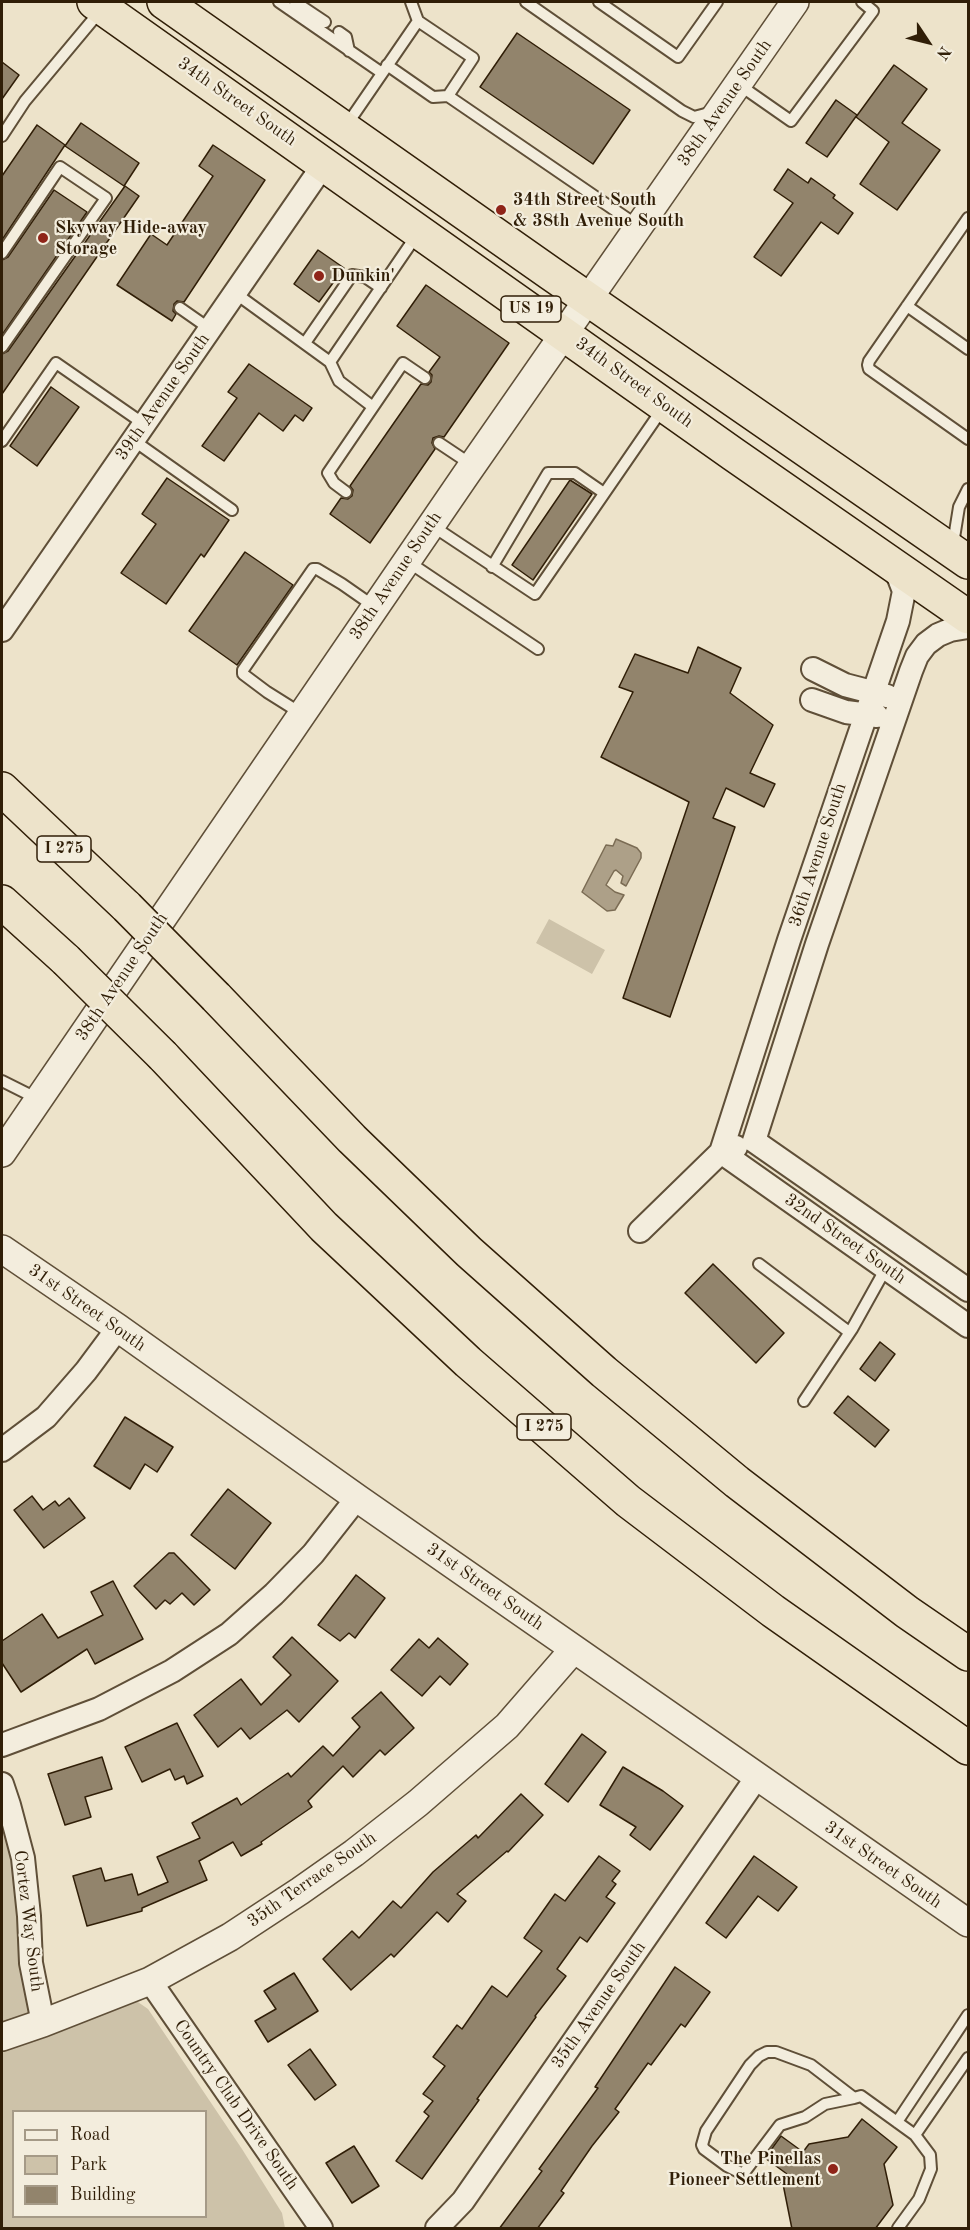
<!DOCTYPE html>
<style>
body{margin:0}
#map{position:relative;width:970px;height:2230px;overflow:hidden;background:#ede3ca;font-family:"Old Standard TT",serif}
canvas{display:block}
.frame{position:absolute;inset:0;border:3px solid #301e07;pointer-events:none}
.legend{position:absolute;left:12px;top:2110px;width:195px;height:108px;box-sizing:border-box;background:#f3eddd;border:2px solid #a59a87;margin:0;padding:8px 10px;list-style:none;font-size:18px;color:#301e07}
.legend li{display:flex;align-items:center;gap:12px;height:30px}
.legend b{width:30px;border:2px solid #a59a87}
.north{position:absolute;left:898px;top:12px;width:60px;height:60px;-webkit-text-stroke:4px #f3eddd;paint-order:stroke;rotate:125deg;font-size:16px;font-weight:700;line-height:24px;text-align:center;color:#301e07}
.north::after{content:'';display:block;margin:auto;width:21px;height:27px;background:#301e07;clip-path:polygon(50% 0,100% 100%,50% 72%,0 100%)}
</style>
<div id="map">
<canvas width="970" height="2230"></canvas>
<div class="frame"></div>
<ul class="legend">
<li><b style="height:8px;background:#f3eddd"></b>Road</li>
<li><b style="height:16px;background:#cdc2a9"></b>Park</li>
<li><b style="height:16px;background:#92846c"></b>Building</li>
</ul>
<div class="north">N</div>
</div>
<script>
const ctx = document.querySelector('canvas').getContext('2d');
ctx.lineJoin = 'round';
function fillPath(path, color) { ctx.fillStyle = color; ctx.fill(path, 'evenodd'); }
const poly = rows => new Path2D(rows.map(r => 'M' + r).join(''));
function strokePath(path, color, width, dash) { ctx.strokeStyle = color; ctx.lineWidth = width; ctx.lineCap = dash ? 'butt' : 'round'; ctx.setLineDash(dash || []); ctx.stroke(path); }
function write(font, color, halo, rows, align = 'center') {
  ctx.font = font + ' "Old Standard TT",serif'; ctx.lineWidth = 4.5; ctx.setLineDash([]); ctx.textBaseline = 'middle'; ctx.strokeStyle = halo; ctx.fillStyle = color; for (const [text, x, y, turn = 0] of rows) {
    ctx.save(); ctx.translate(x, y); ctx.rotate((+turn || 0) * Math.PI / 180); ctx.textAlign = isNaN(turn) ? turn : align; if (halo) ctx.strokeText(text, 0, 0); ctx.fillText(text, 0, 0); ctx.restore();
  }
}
fillPath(poly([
 [549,919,605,950,592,974,536,943],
 [2,1815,13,1859,33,2014,2,2022],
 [135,2000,148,2009,242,2149,282,2213,285,2228,2,2228,2,2052,65,2030],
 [14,2112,206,2112,206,2216,14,2216]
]), '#cdc2a9');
const water = poly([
 [616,839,637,848,641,853,641,858,626,886,621,883,623,876,616,870,614,871,606,885,615,892,624,895,615,910,607,911,582,892,606,845,613,846,616,839]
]);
fillPath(water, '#ada088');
strokePath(water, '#7b6c54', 1.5);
const building = poly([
 [517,33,630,110,593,164,480,87,517,33],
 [2,62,19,75,2,99,2,62],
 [894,65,927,89,902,123,940,150,897,210,860,184,889,142,856,117,894,65],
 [836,100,857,115,827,157,806,143,836,100],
 [81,123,139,163,124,186,65,146,81,123],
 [37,125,65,145,2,240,2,176,37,125],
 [213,145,265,180,184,302,177,301,174,304,173,311,176,314,172,321,117,285,151,234,167,245,213,176,199,166,213,145],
 [788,169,808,183,811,178,835,195,833,198,853,213,838,234,821,222,781,276,754,257,793,203,774,190,788,169],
 [125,186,139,196,2,394,2,354,8,351,125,186],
 [54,190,87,212,2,335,2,260,8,257,54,190],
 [318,250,344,268,319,302,294,284,318,250],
 [426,285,509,343,444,437,439,436,433,438,432,443,435,449,370,543,330,514,341,498,348,499,352,496,353,490,350,486,421,384,428,385,431,382,432,375,429,372,440,357,397,326,426,285],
 [249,364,312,408,303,421,295,415,283,431,259,413,224,461,202,446,237,398,228,392,249,364],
 [51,387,79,407,37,466,10,446,51,387],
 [167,478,229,520,204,557,201,554,166,604,121,573,156,524,142,514,167,478],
 [570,480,592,494,533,580,512,565,570,480],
 [245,552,293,585,237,665,189,631,245,552],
 [698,647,741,668,730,693,773,725,750,773,775,784,764,807,726,788,713,818,735,827,670,1017,623,998,689,802,601,757,633,692,619,687,635,654,688,673,698,647],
 [713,1264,784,1333,756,1363,685,1293,713,1264],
 [880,1342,895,1354,875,1381,860,1369,880,1342],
 [848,1396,889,1430,875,1447,834,1413,848,1396],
 [125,1417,173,1447,157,1472,145,1464,130,1489,94,1466,125,1417],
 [228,1489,271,1523,235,1569,191,1535,228,1489],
 [32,1496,43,1510,55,1501,59,1506,69,1498,85,1518,44,1548,14,1510,32,1496],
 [169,1553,174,1553,210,1590,194,1605,182,1593,170,1604,165,1600,156,1609,134,1586,169,1553],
 [356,1575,385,1598,355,1638,349,1633,340,1641,318,1625,356,1575],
 [113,1581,143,1639,95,1664,87,1649,21,1692,2,1663,2,1641,42,1614,58,1638,103,1615,91,1592,113,1581],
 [292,1637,338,1681,299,1722,287,1710,250,1739,241,1728,218,1747,194,1715,241,1679,261,1705,291,1675,273,1657,292,1637],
 [438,1638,468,1664,450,1685,440,1676,422,1696,391,1670,419,1639,429,1648,438,1638],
 [381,1692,414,1728,385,1755,380,1750,353,1777,343,1766,308,1801,312,1807,261,1842,262,1844,241,1856,233,1842,199,1861,207,1880,142,1908,142,1911,87,1926,73,1876,101,1868,105,1881,132,1874,138,1895,168,1882,157,1857,200,1838,192,1823,237,1798,241,1805,288,1773,291,1777,323,1746,333,1756,360,1727,352,1718,381,1692],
 [177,1723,203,1776,187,1784,184,1776,175,1780,170,1769,142,1782,125,1747,177,1723],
 [582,1734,606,1752,568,1802,545,1784,582,1734],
 [102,1757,112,1789,85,1797,91,1817,65,1825,48,1774,102,1757],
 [623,1767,663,1791,683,1806,650,1850,630,1835,636,1827,600,1805,623,1767],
 [521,1794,543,1815,508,1852,507,1851,457,1894,466,1901,448,1922,437,1912,394,1957,391,1954,351,1990,323,1959,352,1931,359,1938,393,1901,401,1908,433,1872,476,1835,478,1838,521,1794],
 [599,1856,620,1871,612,1881,616,1884,606,1897,615,1903,587,1942,580,1937,557,1969,566,1976,535,2016,536,2017,477,2099,479,2100,422,2179,396,2161,429,2116,424,2112,433,2101,423,2094,445,2066,433,2057,457,2025,462,2029,492,1986,507,1997,542,1951,524,1938,555,1894,565,1901,599,1856],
 [754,1856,797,1887,778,1911,758,1896,726,1938,706,1923,754,1856],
 [675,1967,710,1992,685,2027,681,2024,651,2065,648,2063,615,2109,619,2112,592,2146,561,2191,564,2193,537,2229,499,2229,542,2171,539,2169,598,2088,595,2087,675,1967],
 [294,1973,318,2011,268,2042,255,2021,276,2009,264,1991,294,1973],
 [310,2049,336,2085,315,2100,288,2065,310,2049],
 [862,2119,897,2147,884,2164,893,2205,875,2229,792,2229,783,2184,787,2174,765,2158,781,2136,803,2152,809,2144,848,2137,862,2119],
 [354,2146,379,2186,352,2203,326,2163,354,2146]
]);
fillPath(building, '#92846c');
strokePath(building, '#301e07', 1.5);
const service = poly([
 [279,2,382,73],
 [295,2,325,22],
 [526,2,682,111,694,117,713,112],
 [599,2,678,57,717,2],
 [339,32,346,37,349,51],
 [387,65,433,97,448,96,473,58,418,21,411,2],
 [738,84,791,121,873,11,862,2],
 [448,96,638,226],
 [346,126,418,21],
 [2,136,25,101,101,10],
 [968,218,869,361,868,365,869,369,968,439],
 [2,253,60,167,106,198,2,347],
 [235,293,330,362,339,381,373,407,328,473,334,483,346,492],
 [907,306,968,349],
 [180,308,210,329],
 [305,343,352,275,365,277,381,288],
 [330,362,416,236],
 [373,407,403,363,425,378],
 [133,440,232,510],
 [2,441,56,363,144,424],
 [439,443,472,465],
 [431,525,535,594,663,408],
 [953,544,959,507,968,489],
 [407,561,538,649],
 [492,567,548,473,575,473,604,493],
 [302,714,267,692,243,674,243,670,313,569,317,569,342,584,375,607],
 [2,1081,38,1099],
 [759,1264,849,1332],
 [804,1401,852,1329,886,1268],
 [854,2098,811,2065,776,2052,767,2052,759,2056,750,2065,706,2131,702,2145,704,2149,727,2166,743,2174,780,2125,805,2117,825,2104,854,2098,861,2096,915,2135,930,2155,931,2169,919,2199,898,2228],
 [897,2122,968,2015],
 [915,2135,968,2058]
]);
const minor = poly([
 [2,630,324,164],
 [813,669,845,685,887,696],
 [812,700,846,712,877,716],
 [754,1141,817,944,911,671,917,656,926,644,938,635,950,630,968,627],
 [754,1141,968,1290],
 [721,1152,789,940,898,621,904,591,897,573,891,565],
 [721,1152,968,1326],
 [640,1231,721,1152,736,1147],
 [2,1450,46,1417,86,1371,118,1328],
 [2,1745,99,1709,172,1671,229,1634,274,1594,313,1554,357,1498],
 [2,1784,9,1805,23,1858,29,1916,31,1963,43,2023],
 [150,1981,321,2228],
 [437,2228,463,2201,757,1777]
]);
const tertiary = poly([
 [2,1153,465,476,795,2],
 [2,1249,118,1328,357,1498,968,1923],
 [2,2037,43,2023,150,1981,230,1937,300,1891,354,1853,418,1803,507,1726,574,1649]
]);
const trunk = poly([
 [94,2,733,454,968,617],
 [164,2,550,273,968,562]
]);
const motorway = poly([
 [2,789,127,907],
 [2,902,66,960],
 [216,997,352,1139,469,1252,604,1372,737,1482,907,1612,968,1654],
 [163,1056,324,1227,468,1362,628,1501,773,1611,968,1748]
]);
strokePath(service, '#5f4f38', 14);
strokePath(minor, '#5f4f38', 26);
strokePath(tertiary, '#5f4f38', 30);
strokePath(trunk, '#301e07', 36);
strokePath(motorway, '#301e07', 36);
strokePath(service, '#f3eddd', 10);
strokePath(minor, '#f3eddd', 22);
strokePath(tertiary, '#f3eddd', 27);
strokePath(trunk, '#ede3ca', 33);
strokePath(motorway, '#ede3ca', 33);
const motorwayBridge = poly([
 [127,907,216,997],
 [66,960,163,1056]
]);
strokePath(motorwayBridge, '#301e07', 36, []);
strokePath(motorwayBridge, '#ede3ca', 33);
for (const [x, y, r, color] of [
 [501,210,6,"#8f2418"],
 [43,238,6,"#8f2418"],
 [319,276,6,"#8f2418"],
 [833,2169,6,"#8f2418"]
]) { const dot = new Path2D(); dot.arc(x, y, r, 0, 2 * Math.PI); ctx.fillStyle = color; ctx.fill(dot); strokePath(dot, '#f3eddd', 2); }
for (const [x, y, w] of [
 [531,309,60],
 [64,849,54],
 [544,1427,54]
]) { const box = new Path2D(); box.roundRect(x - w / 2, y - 13, w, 26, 4.5); ctx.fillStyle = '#f3eddd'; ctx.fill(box); strokePath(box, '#301e07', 1.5); }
write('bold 16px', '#301e07', null, [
 ["US 19",531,309],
 ["I 275",64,849],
 ["I 275",544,1427]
]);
write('18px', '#301e07', '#f3eddd', [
 ["34th Street South",237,102,35],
 ["38th Avenue South",725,103,-55],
 ["34th Street South",634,383,36],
 ["39th Avenue South",163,397,-55],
 ["38th Avenue South",396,576,-56],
 ["36th Avenue South",818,855,-72],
 ["38th Avenue South",122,977,-56],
 ["32nd Street South",845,1239,35],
 ["31st Street South",87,1308,35],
 ["31st Street South",485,1587,35],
 ["31st Street South",883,1865,35],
 ["35th Terrace South",312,1880,-35],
 ["Cortez Way South",28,1921,83],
 ["35th Avenue South",599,2005,-55],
 ["Country Club Drive South",236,2105,55]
]);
write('bold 18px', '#301e07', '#f3eddd', [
 ["34th Street South",513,200],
 ["& 38th Avenue South",513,221],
 ["Skyway Hide-away",55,228],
 ["Storage",55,249],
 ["Dunkin'",331,276],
 ["The Pinellas",821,2159,"right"],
 ["Pioneer Settlement",821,2180,"right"]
], 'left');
</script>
